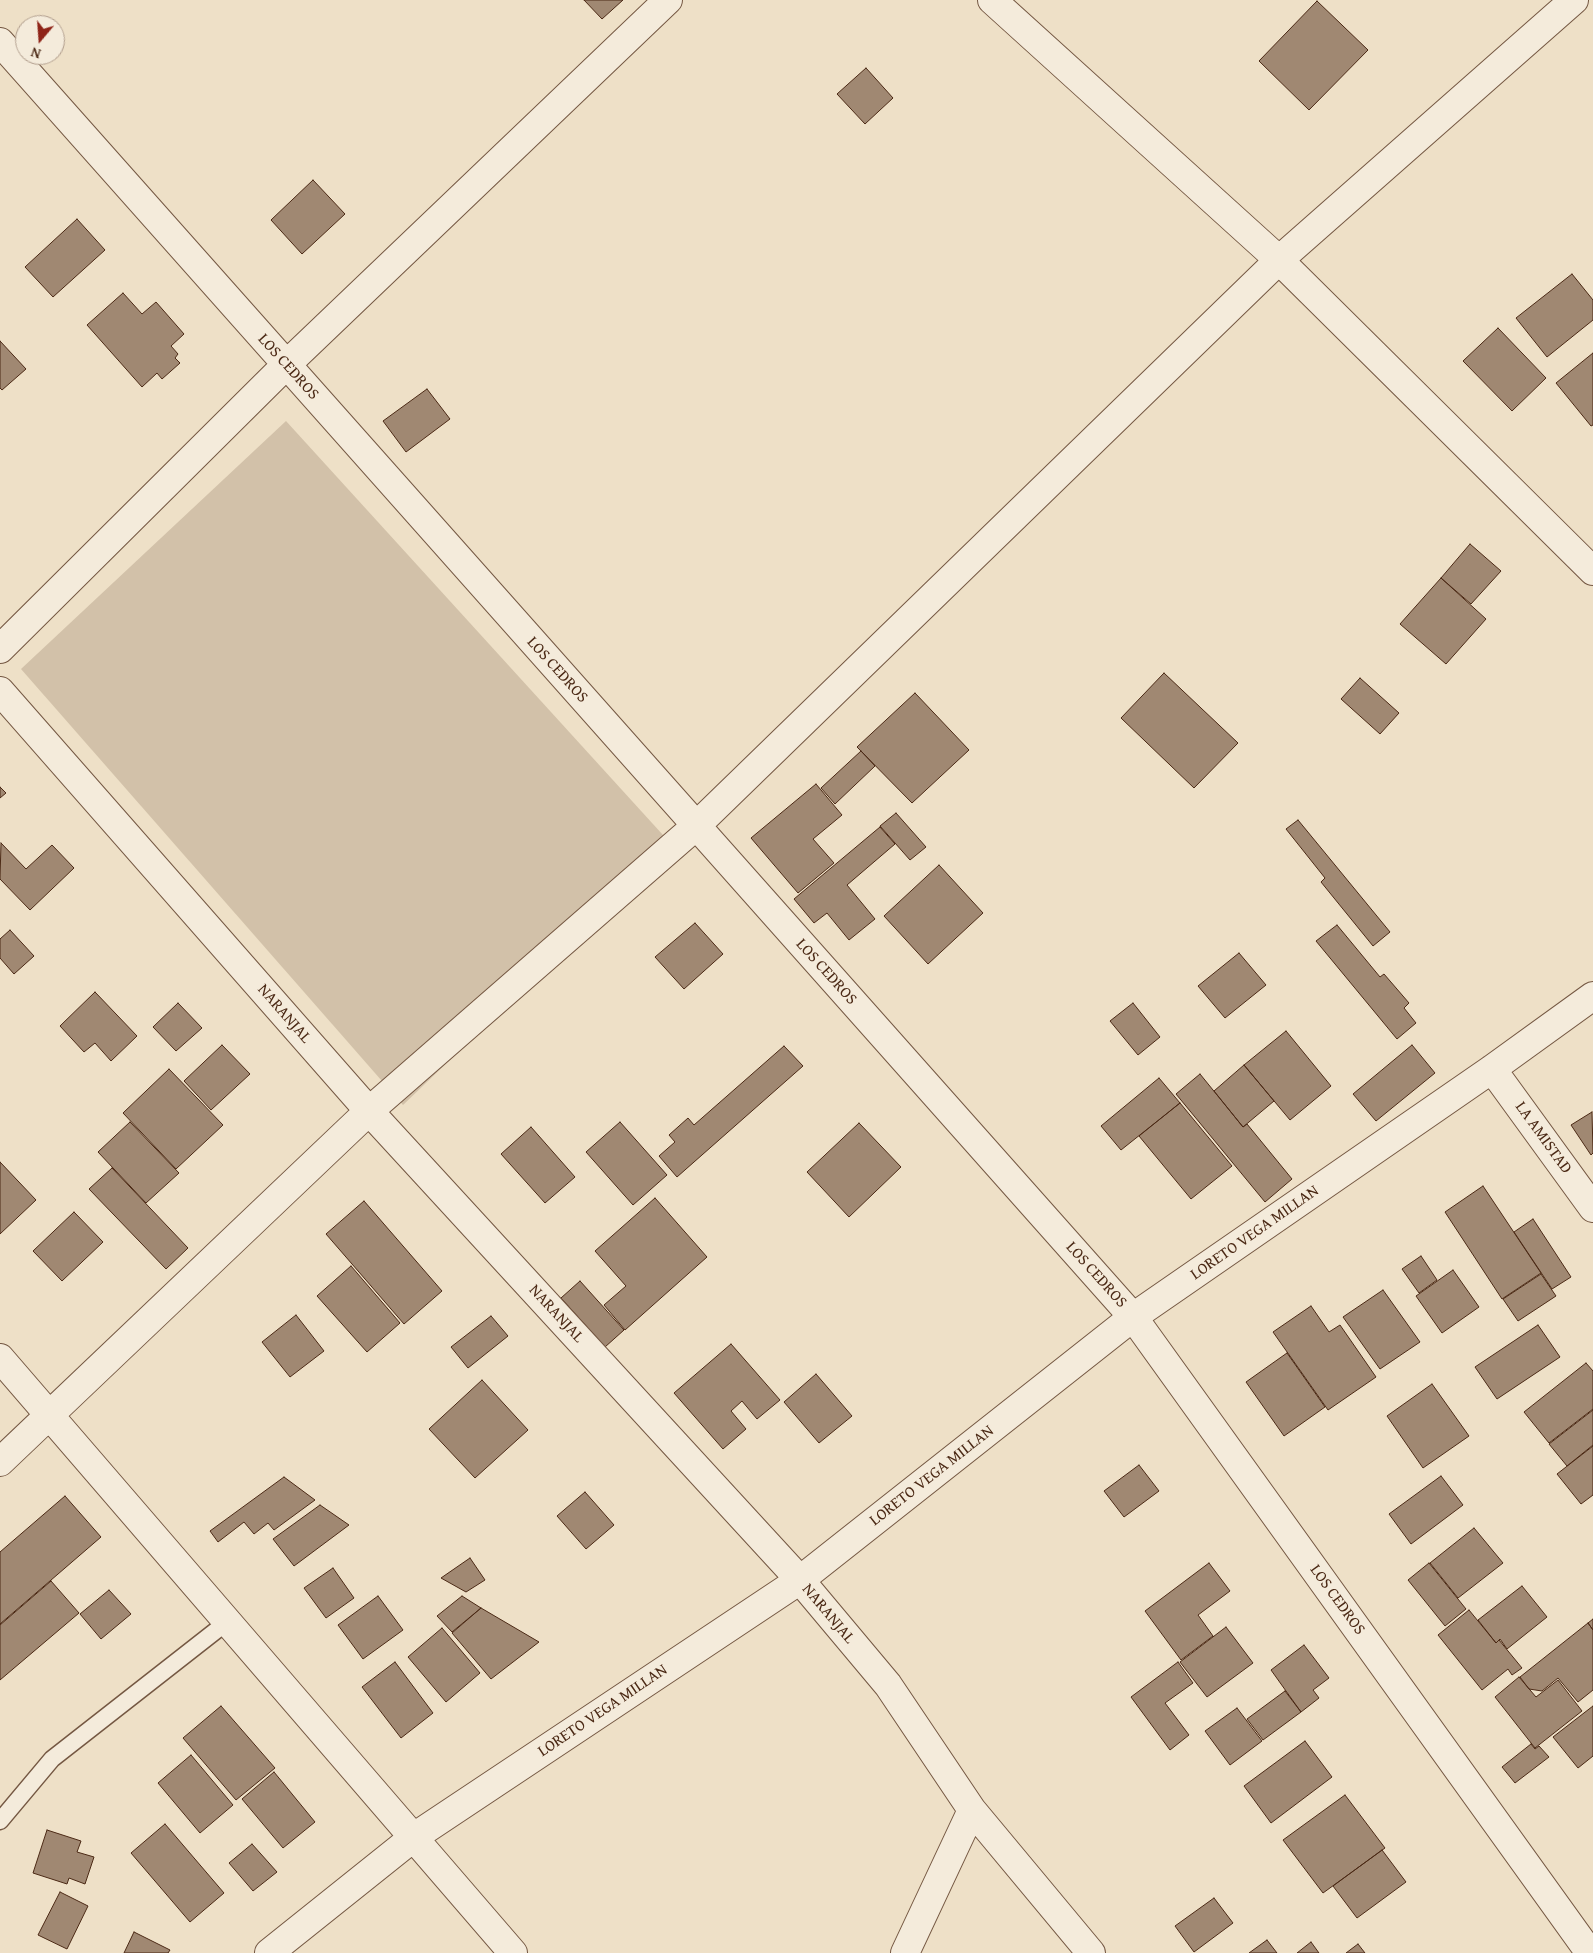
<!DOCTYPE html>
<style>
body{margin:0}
#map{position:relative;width:1593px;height:1953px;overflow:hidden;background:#eee0c7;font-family:"Gentium Book Plus",serif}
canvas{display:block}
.north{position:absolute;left:15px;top:15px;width:50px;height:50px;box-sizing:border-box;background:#f4ebdb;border:1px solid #b09d8c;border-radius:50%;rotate:198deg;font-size:14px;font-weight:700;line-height:20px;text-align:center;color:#4b2915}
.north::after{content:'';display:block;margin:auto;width:18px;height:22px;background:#8f2418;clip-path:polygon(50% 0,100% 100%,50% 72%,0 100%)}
</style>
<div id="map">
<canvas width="1593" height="1953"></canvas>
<div class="north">N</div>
</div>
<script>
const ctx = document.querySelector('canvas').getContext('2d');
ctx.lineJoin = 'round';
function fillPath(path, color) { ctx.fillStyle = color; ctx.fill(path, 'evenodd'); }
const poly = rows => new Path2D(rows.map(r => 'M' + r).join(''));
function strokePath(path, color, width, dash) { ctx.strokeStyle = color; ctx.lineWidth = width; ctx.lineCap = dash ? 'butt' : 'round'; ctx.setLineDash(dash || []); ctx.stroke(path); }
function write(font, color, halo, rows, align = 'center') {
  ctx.font = font + ' "Gentium Book Plus",serif'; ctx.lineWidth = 4; ctx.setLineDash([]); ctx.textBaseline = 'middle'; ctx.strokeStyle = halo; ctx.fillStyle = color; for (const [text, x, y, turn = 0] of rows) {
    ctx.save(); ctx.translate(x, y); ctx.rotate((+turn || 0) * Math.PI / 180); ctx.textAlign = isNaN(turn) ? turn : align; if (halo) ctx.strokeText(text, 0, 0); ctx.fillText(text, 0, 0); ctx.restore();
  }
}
fillPath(poly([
 [286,421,673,846,403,1105,21,669]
]), '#d2c1a9');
const building = poly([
 [584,0,623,0,602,19,584,0],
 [1317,1,1368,50,1309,110,1259,61,1317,1],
 [866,68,893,98,865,124,837,94,866,68],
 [313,180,345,214,302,254,271,220,313,180],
 [77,219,105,250,53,297,25,267,77,219],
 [1572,274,1593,300,1593,320,1547,357,1516,318,1572,274],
 [123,293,142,314,156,302,184,334,171,346,178,354,175,358,180,363,162,379,157,373,142,387,87,325,123,293],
 [1498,328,1546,378,1512,411,1463,361,1498,328],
 [0,341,26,369,2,390,0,388,0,341],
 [1593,353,1593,425,1591,426,1556,383,1593,353],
 [427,389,450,419,406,452,383,421,427,389],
 [1470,544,1501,571,1471,604,1441,578,1470,544],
 [1441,578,1486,619,1446,664,1400,624,1441,578],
 [1164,673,1238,743,1194,788,1121,718,1164,673],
 [1360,678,1399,713,1380,734,1341,699,1360,678],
 [915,693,969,750,912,803,857,747,915,693],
 [861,751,875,766,835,804,821,788,861,751],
 [816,784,842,815,813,839,834,863,798,893,751,838,816,784],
 [0,787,6,793,0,798,0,787],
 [896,813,926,847,910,860,880,826,896,813],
 [1298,820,1390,932,1373,946,1321,882,1325,878,1286,829,1298,820],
 [880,827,895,844,847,885,875,919,849,940,827,913,814,923,794,899,880,827],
 [1,843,26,869,52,845,74,868,30,910,0,879,1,843],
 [939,865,983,913,928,964,884,916,939,865],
 [695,923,723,954,684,989,655,957,695,923],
 [1337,925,1380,977,1384,974,1409,1003,1404,1008,1416,1023,1397,1039,1316,941,1337,925],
 [10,930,34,956,14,974,0,958,0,939,10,930],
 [1239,953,1266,985,1225,1018,1198,986,1239,953],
 [95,992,137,1036,111,1061,95,1043,84,1052,60,1026,95,992],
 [178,1003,202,1028,176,1051,153,1027,178,1003],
 [1133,1003,1160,1037,1138,1055,1110,1021,1133,1003],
 [1286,1031,1331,1086,1290,1120,1244,1065,1286,1031],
 [222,1045,250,1074,211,1110,184,1081,222,1045],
 [1412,1045,1435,1073,1376,1121,1353,1094,1412,1045],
 [784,1046,803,1066,677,1177,659,1156,675,1142,669,1135,688,1118,694,1125,784,1046],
 [1244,1065,1274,1101,1243,1127,1214,1091,1244,1065],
 [169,1069,223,1125,176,1169,123,1113,169,1069],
 [1200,1074,1243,1127,1247,1124,1292,1179,1265,1202,1176,1094,1200,1074],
 [1159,1078,1180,1103,1121,1150,1101,1126,1159,1078],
 [1180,1103,1232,1166,1191,1199,1139,1136,1180,1103],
 [1592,1112,1593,1153,1591,1155,1571,1125,1592,1112],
 [130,1122,179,1173,146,1203,98,1152,130,1122],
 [620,1122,667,1175,633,1205,586,1152,620,1122],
 [859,1123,901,1167,849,1217,807,1172,859,1123],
 [531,1127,575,1177,545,1203,501,1154,531,1127],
 [0,1162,36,1200,0,1234,0,1162],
 [112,1168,188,1248,166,1269,89,1189,112,1168],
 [1483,1186,1541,1273,1502,1299,1445,1212,1483,1186],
 [655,1198,707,1257,625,1330,604,1305,626,1286,595,1251,655,1198],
 [364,1201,442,1291,404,1324,326,1234,364,1201],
 [74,1212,103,1242,62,1281,33,1251,74,1212],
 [1533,1219,1571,1277,1552,1289,1514,1232,1533,1219],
 [1421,1256,1437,1280,1419,1293,1402,1269,1421,1256],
 [351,1266,400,1323,367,1352,317,1296,351,1266],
 [1453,1270,1479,1307,1442,1333,1416,1296,1453,1270],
 [1541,1274,1556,1296,1518,1321,1503,1299,1541,1274],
 [580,1281,624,1330,605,1347,561,1298,580,1281],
 [1383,1290,1420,1342,1380,1369,1343,1317,1383,1290],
 [1311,1306,1329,1332,1340,1325,1376,1377,1328,1410,1273,1332,1311,1306],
 [296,1315,324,1351,290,1377,262,1342,296,1315],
 [491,1316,508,1336,468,1368,451,1347,491,1316],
 [1538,1325,1560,1357,1497,1399,1475,1367,1538,1325],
 [731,1344,780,1400,757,1419,742,1401,731,1411,746,1429,723,1449,674,1393,731,1344],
 [1287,1353,1325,1407,1284,1436,1246,1382,1287,1353],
 [1586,1363,1593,1371,1593,1409,1549,1443,1524,1412,1586,1363],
 [816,1374,852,1416,819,1443,784,1402,816,1374],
 [482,1380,528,1430,475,1478,429,1429,482,1380],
 [1432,1384,1469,1436,1423,1468,1387,1416,1432,1384],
 [1593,1410,1593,1445,1567,1466,1549,1444,1593,1410],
 [1593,1446,1593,1495,1581,1504,1557,1474,1593,1446],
 [1139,1465,1159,1491,1124,1517,1104,1491,1139,1465],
 [1441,1476,1463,1505,1411,1544,1389,1514,1441,1476],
 [284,1477,315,1500,274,1530,268,1523,254,1534,244,1522,218,1542,210,1531,284,1477],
 [585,1492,614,1525,586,1549,557,1516,585,1492],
 [65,1496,101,1537,0,1624,0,1552,65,1496],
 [320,1505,349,1525,294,1566,273,1539,320,1505],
 [1474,1528,1503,1563,1458,1598,1430,1563,1474,1528],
 [470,1558,485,1580,466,1592,441,1578,470,1558],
 [1209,1563,1230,1591,1198,1615,1213,1636,1181,1660,1145,1611,1209,1563],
 [1429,1563,1466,1609,1445,1626,1408,1580,1429,1563],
 [333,1568,354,1598,326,1618,304,1588,333,1568],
 [51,1581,79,1613,0,1680,0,1625,51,1581],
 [1522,1586,1547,1617,1507,1649,1500,1639,1496,1643,1478,1620,1522,1586],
 [109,1590,131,1614,101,1639,80,1614,109,1590],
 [378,1596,403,1630,363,1659,338,1625,378,1596],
 [462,1596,481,1608,452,1632,437,1616,462,1596],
 [481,1608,539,1642,491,1679,452,1633,481,1608],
 [1469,1610,1496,1643,1499,1640,1522,1668,1512,1675,1508,1669,1482,1690,1438,1635,1469,1610],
 [1593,1619,1593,1630,1588,1623,1593,1619],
 [1588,1623,1593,1630,1593,1690,1578,1702,1558,1678,1542,1691,1529,1689,1520,1677,1588,1623],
 [1226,1627,1253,1663,1207,1697,1180,1662,1226,1627],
 [442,1628,480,1673,446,1702,408,1657,442,1628],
 [1304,1645,1329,1678,1313,1690,1319,1698,1301,1712,1271,1670,1304,1645],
 [395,1662,433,1713,401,1738,362,1687,395,1662],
 [1178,1662,1193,1683,1165,1703,1189,1735,1170,1750,1131,1697,1178,1662],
 [1519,1677,1536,1697,1558,1680,1582,1711,1535,1748,1495,1697,1519,1677],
 [1285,1691,1301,1712,1263,1740,1247,1719,1285,1691],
 [221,1706,275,1768,236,1800,183,1738,221,1706],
 [1593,1706,1593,1756,1578,1768,1553,1737,1593,1706],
 [1237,1708,1262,1741,1230,1765,1205,1731,1237,1708],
 [1305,1741,1332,1777,1271,1823,1244,1786,1305,1741],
 [1531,1744,1535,1749,1539,1746,1549,1757,1515,1783,1502,1767,1531,1744],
 [191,1755,233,1805,200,1833,158,1783,191,1755],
 [274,1772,315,1822,283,1848,242,1799,274,1772],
 [1345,1795,1385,1848,1323,1893,1283,1840,1345,1795],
 [165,1824,224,1893,190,1922,131,1853,165,1824],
 [47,1830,81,1841,77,1852,94,1857,85,1884,69,1878,67,1884,33,1873,47,1830],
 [252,1844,277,1872,253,1891,229,1863,252,1844],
 [1382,1850,1406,1882,1357,1918,1333,1886,1382,1850],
 [60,1892,88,1906,67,1949,38,1935,60,1892],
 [1214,1898,1233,1923,1194,1952,1175,1926,1214,1898],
 [134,1932,170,1950,168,1953,124,1953,134,1932],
 [1267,1940,1277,1953,1249,1953,1267,1940],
 [1311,1942,1319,1953,1297,1953,1311,1942],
 [1358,1944,1365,1953,1346,1953,1358,1944]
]);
fillPath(building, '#a08872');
strokePath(building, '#4b2915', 1);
const lane = poly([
 [0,1821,52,1759,227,1622]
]);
const street = poly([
 [992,0,1279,260,1593,571],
 [0,42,1133,1317,1590,1953],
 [0,649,286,365,668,0],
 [0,691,369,1111,800,1580,888,1685,972,1810,1091,1953],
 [1492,1069,1593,1208],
 [0,1358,513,1953],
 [0,1462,369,1111,696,826,1279,260,1574,0],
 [269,1953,414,1837,800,1580,1133,1317,1492,1069,1593,996],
 [905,1953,972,1810]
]);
strokePath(lane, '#745742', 19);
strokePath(street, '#745742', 30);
strokePath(lane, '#f4ebdb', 16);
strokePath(street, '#f4ebdb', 28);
write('16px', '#4b2915', '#f4ebdb', [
 ["LOS CEDROS",288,367,48],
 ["LOS CEDROS",557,670,48],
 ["LOS CEDROS",826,972,48],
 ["NARANJAL",284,1014,49],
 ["LA AMISTAD",1543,1138,54],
 ["LORETO VEGA MILLAN",1255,1233,-35],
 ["LOS CEDROS",1096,1275,48],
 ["NARANJAL",556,1314,47],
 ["LORETO VEGA MILLAN",932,1476,-38],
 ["LOS CEDROS",1337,1600,54],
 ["NARANJAL",828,1614,50],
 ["LORETO VEGA MILLAN",603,1711,-34]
]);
</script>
